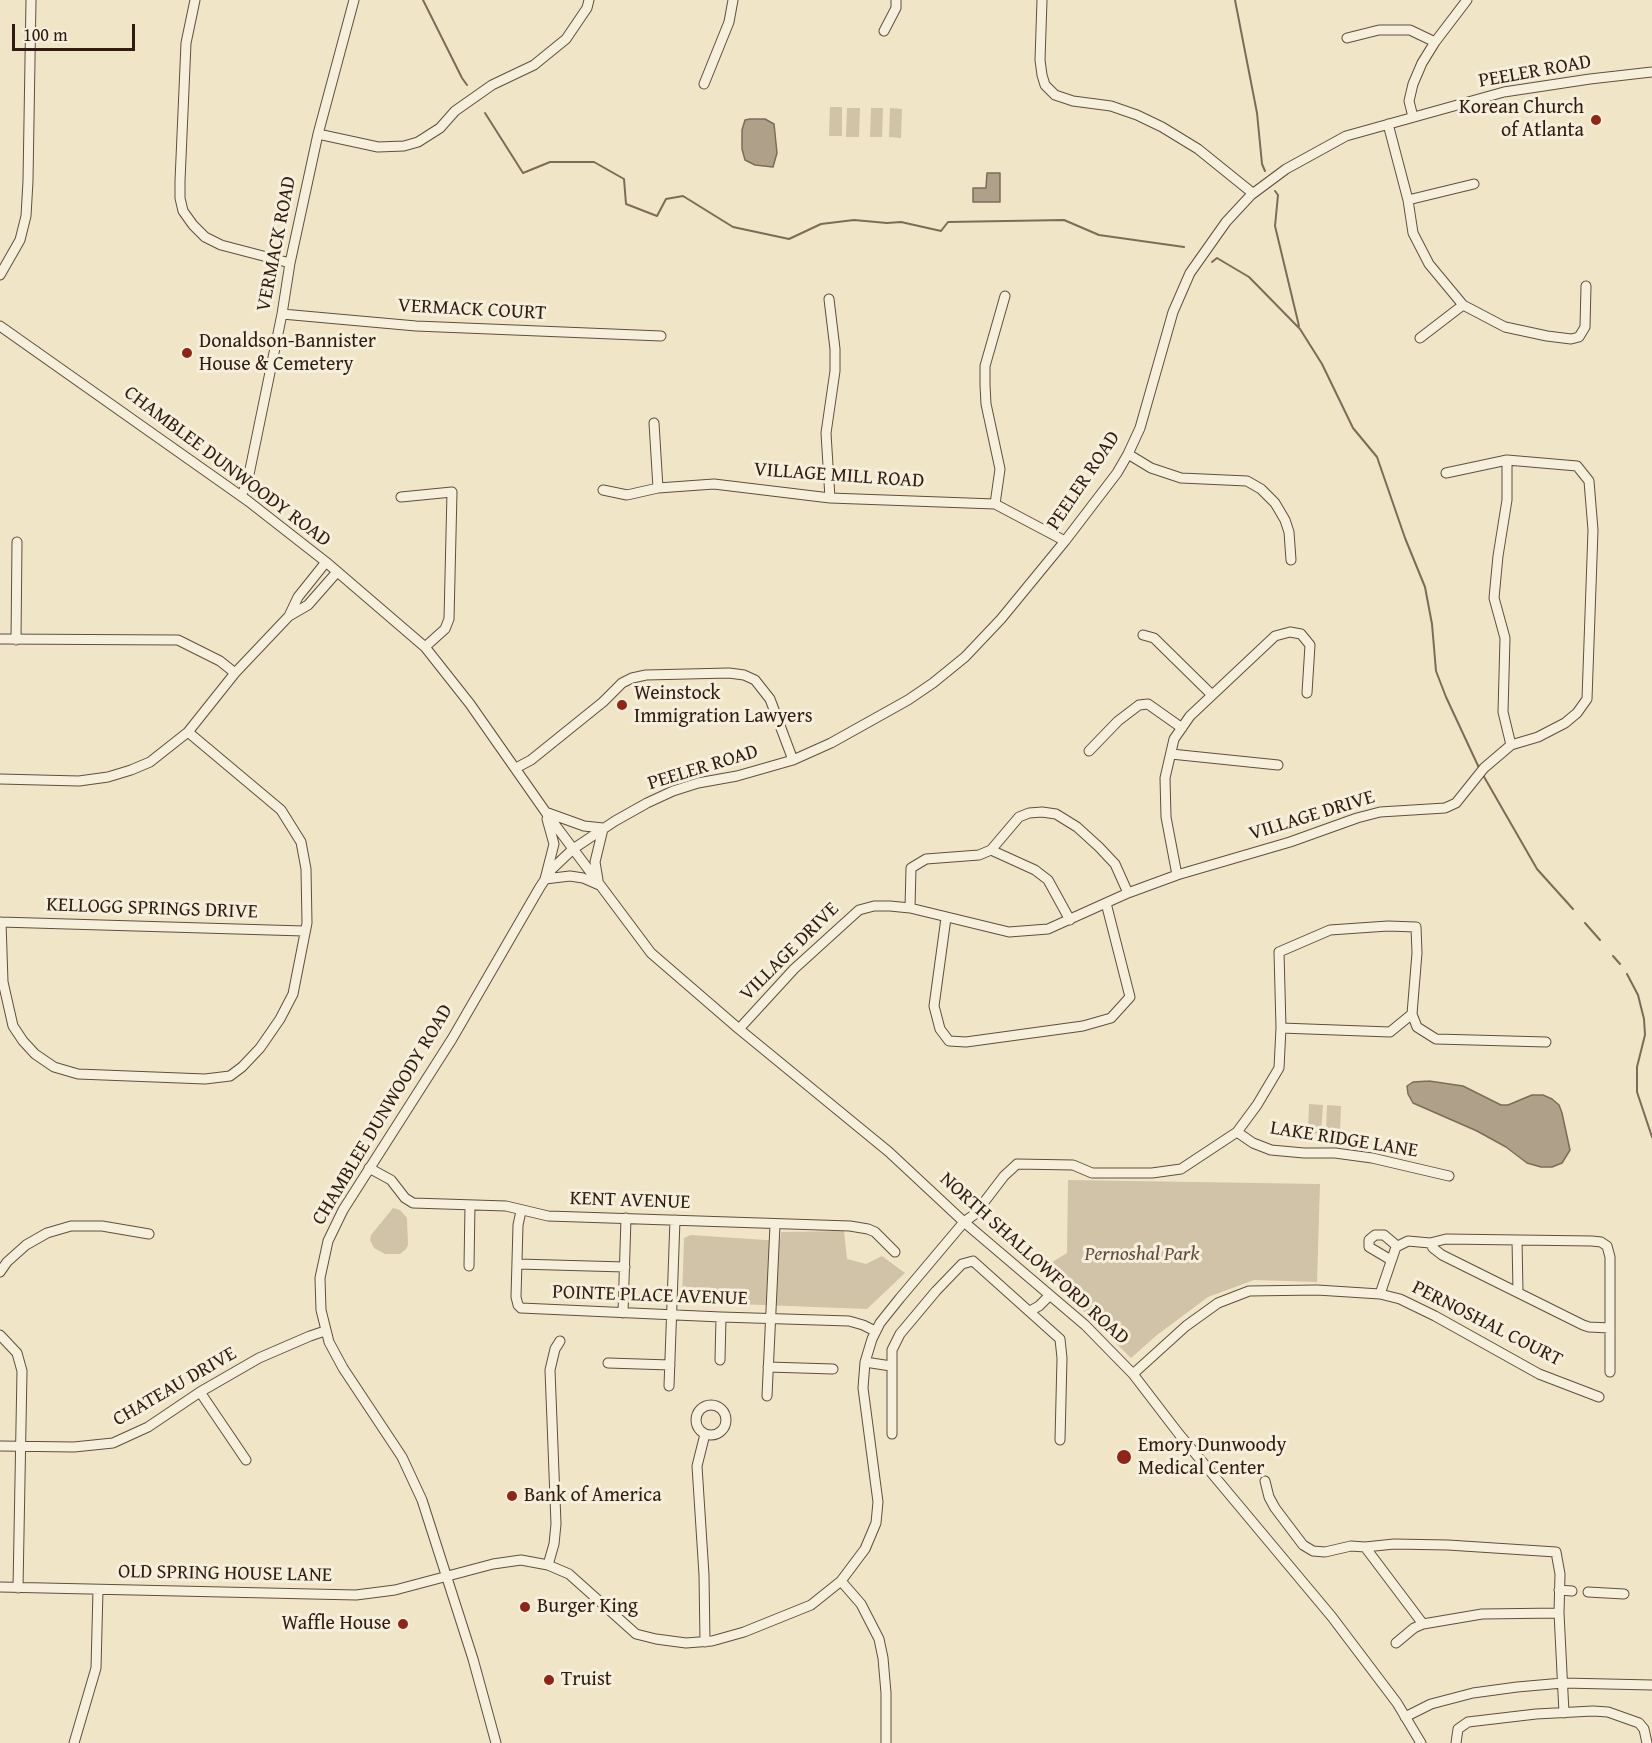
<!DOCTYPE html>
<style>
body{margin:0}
#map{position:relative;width:1652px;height:1743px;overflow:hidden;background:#f0e6c7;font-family:"Gentium Book Plus",serif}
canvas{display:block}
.scale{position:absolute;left:12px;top:24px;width:123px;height:27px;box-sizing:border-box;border:3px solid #311b12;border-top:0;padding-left:8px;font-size:18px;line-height:21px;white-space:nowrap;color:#311b12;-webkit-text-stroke:4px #f5efdb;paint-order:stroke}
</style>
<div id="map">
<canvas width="1652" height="1743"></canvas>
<div class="scale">100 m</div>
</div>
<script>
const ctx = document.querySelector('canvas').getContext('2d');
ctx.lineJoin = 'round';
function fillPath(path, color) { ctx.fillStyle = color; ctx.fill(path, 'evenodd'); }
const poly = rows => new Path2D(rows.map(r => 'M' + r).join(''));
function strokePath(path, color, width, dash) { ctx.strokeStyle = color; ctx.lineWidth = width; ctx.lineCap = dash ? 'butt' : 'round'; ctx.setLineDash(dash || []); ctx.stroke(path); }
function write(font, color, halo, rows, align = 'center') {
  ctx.font = font + ' "Gentium Book Plus",serif'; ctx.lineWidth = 6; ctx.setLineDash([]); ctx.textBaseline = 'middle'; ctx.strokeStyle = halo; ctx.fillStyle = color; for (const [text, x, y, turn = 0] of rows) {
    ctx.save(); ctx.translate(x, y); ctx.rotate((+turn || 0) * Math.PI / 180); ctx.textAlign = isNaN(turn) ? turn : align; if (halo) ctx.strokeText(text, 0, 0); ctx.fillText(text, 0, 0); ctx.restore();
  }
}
fillPath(poly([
 [830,107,842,107,842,136,829,136],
 [847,108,860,108,859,137,846,137],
 [871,108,883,108,882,137,870,137],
 [890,108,902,109,901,138,889,137],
 [1309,1104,1323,1105,1321,1134,1308,1133],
 [1327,1105,1341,1106,1340,1135,1326,1134],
 [1068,1180,1320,1184,1317,1282,1254,1280,1208,1297,1157,1335,1131,1358,1041,1269,1067,1253],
 [393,1208,400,1210,407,1218,408,1245,406,1249,400,1254,385,1254,374,1248,370,1240,371,1235],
 [844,1231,847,1259,866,1264,882,1256,905,1273,867,1309,684,1302,682,1299,684,1238,691,1235,780,1241,781,1232]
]), '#d0c3a8');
const water = poly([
 [750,119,765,119,774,124,777,153,773,167,755,165,745,160,742,149,742,130,745,120,750,119],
 [987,173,1000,173,1000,202,973,202,973,188,986,188,987,173],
 [1429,1081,1463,1086,1501,1105,1508,1105,1532,1095,1543,1095,1552,1099,1559,1105,1562,1113,1570,1150,1562,1163,1552,1167,1541,1167,1527,1163,1506,1147,1477,1131,1413,1103,1408,1094,1407,1086,1413,1082,1429,1081]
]);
fillPath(water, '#afa189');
strokePath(water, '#7d6b59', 1.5);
strokePath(poly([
 [423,0,462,78,467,85],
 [1235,0,1257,113,1262,164,1265,171],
 [485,113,523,173,550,162,594,162,624,179,626,204,657,216,666,199,683,196,733,227,789,239,821,224,854,220,887,223,901,222,941,231,948,222,1064,220,1099,235,1184,247],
 [1275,191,1278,195,1275,226,1299,326],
 [1212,262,1217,258,1249,277,1300,329,1322,364,1353,428,1377,457,1405,538,1425,587,1432,624,1436,671,1446,697,1480,770],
 [1483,775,1537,869,1573,909],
 [1585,923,1600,940],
 [1613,956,1620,964],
 [1627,974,1638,995,1644,1019,1645,1035,1637,1067,1637,1092,1652,1137]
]), '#7d6b59', 2);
const minor = poly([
 [195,0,186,43,180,181,180,198,183,211,193,225,205,237,221,245,290,263],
 [1042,0,1040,60,1042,75,1045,85,1055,95,1073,101,1111,106,1137,115,1162,127,1198,149,1250,191,1251,195],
 [884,31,896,8,896,0],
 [1347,38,1379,30,1410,30,1435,42],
 [704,84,729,22,733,0],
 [1413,117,1409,101,1413,84,1422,63,1435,42,1467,0],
 [1388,124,1408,200,1413,233,1429,264,1463,305,1505,327,1547,336,1571,339,1579,337,1585,327,1586,286],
 [318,134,378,147,404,146,418,142,440,128,455,111,492,85,534,65,566,39,587,8,589,0],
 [1408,200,1474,184],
 [0,275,20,240,26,216,28,181,31,0],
 [829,299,835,349,835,371,826,433,830,498],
 [282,314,416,326,661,336],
 [0,326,248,501,326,562,425,647,470,704,547,814,651,953,739,1029,889,1152,964,1222,1085,1325,1133,1374,1179,1434,1332,1617,1397,1703,1421,1743],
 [1420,338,1463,305],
 [654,423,658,488],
 [1128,454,1151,468,1181,478,1247,481,1261,489,1275,503,1285,520,1289,532,1291,560],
 [1507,460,1507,500,1498,556,1494,598,1505,638,1503,712,1511,745],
 [603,490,627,495,658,488,714,484,830,498,995,504,1065,541],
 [241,496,247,484,282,314,290,263,318,134,354,0],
 [401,497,452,492,449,619,445,629,425,647],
 [995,504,1000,469,986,404,985,385,985,366,1005,296],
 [289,616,298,597,326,562],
 [1143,635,1154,638,1212,695],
 [0,639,178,640,220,661,235,673],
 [16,640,17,542],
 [1089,751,1118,721,1139,705,1148,704,1182,728],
 [1171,754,1278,765],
 [516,768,531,760,603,702,622,683,632,678,646,675,729,673,744,675,755,680,770,699,793,760],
 [0,779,79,781,108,777,131,770,150,762,188,732,235,673,289,616,308,605,337,572],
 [548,813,584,826,603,828],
 [547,819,554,844,545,879,570,876,583,878,599,885],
 [991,850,1035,870,1048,880,1070,920],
 [1177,875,1166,817,1165,778,1174,739,1190,716,1275,636,1290,632,1301,634,1310,645,1307,693],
 [598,880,595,862,603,829],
 [910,908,911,868,926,859,979,855,991,850,1019,817,1029,813,1042,812,1056,814,1077,827,1099,847,1115,864,1128,893],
 [946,918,934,1006,940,1029,949,1041,966,1042,1083,1026,1111,1018,1130,997,1106,903],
 [0,922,304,931],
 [1,922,3,982,13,1026,23,1041,35,1054,54,1067,78,1074,205,1079,230,1076,242,1067,260,1048,280,1019,293,994,307,923,306,869,301,842,281,810,188,732],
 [1281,1028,1390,1032,1412,1014,1417,1027,1436,1039,1546,1042],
 [739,1029,794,969,859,910,874,906,890,906,910,908,1009,932,1048,929,1128,893,1177,875,1290,842,1357,818,1380,812,1445,808,1456,803,1484,768,1511,745,1538,737,1565,723,1577,713,1587,699,1593,530,1589,481,1577,466,1507,460,1446,473],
 [1237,1132,1257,1105,1279,1068,1281,1028,1279,952,1330,930,1388,926,1416,927,1417,953,1412,1014],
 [369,1168,391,1180,405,1198,413,1203,506,1206,548,1216,850,1226,868,1229,875,1232,895,1252],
 [521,1211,518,1225,516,1297,518,1305,521,1308,721,1317,849,1321,863,1325,875,1331],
 [1517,1240,1518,1292],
 [1430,1243,1446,1239,1592,1241,1601,1242,1607,1246,1610,1257,1610,1372],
 [1391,1260,1369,1247,1369,1240,1375,1235,1384,1235,1397,1246],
 [518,1264,625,1267],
 [469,1266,470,1205],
 [0,1272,7,1262,26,1245,47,1233,71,1226,102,1226,149,1234],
 [1380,1294,1396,1247,1408,1241,1430,1243,1433,1248,1442,1255,1583,1325,1589,1327,1610,1328],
 [1030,1311,1039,1306,1049,1296],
 [623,1313,626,1218],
 [0,1335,17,1353,22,1371,18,1588],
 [720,1360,721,1317],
 [865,1362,891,1366],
 [608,1363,670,1365],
 [768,1367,833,1369],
 [1133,1374,1186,1326,1218,1303,1249,1291,1317,1290,1380,1294,1400,1299,1435,1316,1539,1374,1599,1397],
 [669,1386,675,1220],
 [200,1392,246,1460],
 [767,1396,775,1225],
 '696 1420a15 15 0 1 1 30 0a15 15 0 1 1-30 0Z',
 [705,1434,697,1466,704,1575,705,1642],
 [892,1434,892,1350,900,1334,936,1291,962,1264,973,1261,1060,1339,1062,1358,1060,1440],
 [0,1446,74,1447,113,1443,148,1427,200,1392,259,1358,310,1336,325,1331],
 [1265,1481,1269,1497,1275,1508,1303,1545,1313,1551,1325,1552,1351,1546,1365,1547,1423,1624],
 [1365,1547,1394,1544,1448,1545,1556,1552,1560,1574,1559,1613,1564,1713],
 [548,1565,554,1544,556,1524,550,1370,555,1349,560,1341],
 [841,1581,861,1604,879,1639,883,1658,886,1693,886,1743],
 [0,1587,356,1595,395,1590,493,1564,521,1560,548,1565,569,1574,636,1634,656,1639,686,1643,712,1641,744,1632,811,1605,841,1581,865,1549,876,1523,878,1502,863,1388,865,1362,872,1339,880,1323,900,1298,964,1222,975,1214,1004,1176,1017,1164,1073,1165,1092,1173,1152,1173,1181,1169,1237,1132,1253,1143,1271,1150,1304,1153,1335,1153,1372,1158,1449,1176],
 [1559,1590,1572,1591],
 [1588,1592,1624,1594],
 [1396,1643,1414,1628,1423,1624,1482,1614,1559,1613],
 [1405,1717,1431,1704,1473,1693,1517,1687,1563,1683,1652,1685],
 [74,1743,96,1668,98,1590],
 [496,1743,473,1659,422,1500,402,1457,343,1368,329,1342,321,1310,320,1278,328,1241,343,1210,452,1039,540,887,552,869,573,849,615,821,647,803,673,791,698,783,737,776,793,760,831,743,908,700,933,683,965,657,1001,619,1065,541,1117,473,1128,454,1140,428,1173,312,1190,273,1226,222,1251,195,1286,169,1346,136,1504,92,1590,79,1652,72],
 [1456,1743,1458,1729,1468,1722,1536,1714,1593,1711,1608,1712,1639,1723,1644,1729,1647,1743]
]);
strokePath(minor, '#614e3f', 11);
strokePath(minor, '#f5efdb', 9);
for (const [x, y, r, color] of [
 [1596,120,6,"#8f2418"],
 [187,353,6,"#8f2418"],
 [622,705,6,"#8f2418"],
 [1124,1457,8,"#8f2418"],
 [512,1496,6,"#8f2418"],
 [525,1607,6,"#8f2418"],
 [403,1624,6,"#8f2418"],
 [549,1680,6,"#8f2418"]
]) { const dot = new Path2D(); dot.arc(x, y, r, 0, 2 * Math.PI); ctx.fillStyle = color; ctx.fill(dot); strokePath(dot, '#f5efdb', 2); }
write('20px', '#311b12', '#f5efdb', [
 ["PEELER ROAD",1535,72,-10],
 ["VERMACK ROAD",277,244,-79],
 ["VERMACK COURT",472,310,3],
 ["CHAMBLEE DUNWOODY ROAD",227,467,37],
 ["VILLAGE MILL ROAD",839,476,4],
 ["PEELER ROAD",1084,481,-56],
 ["PEELER ROAD",703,768,-17],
 ["VILLAGE DRIVE",1312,816,-17],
 ["KELLOGG SPRINGS DRIVE",152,909,2],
 ["VILLAGE DRIVE",790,952,-45],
 ["CHAMBLEE DUNWOODY ROAD",383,1115,-59],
 ["LAKE RIDGE LANE",1344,1140,9],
 ["KENT AVENUE",630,1201,2],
 ["NORTH SHALLOWFORD ROAD",1034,1259,42],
 ["POINTE PLACE AVENUE",650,1296,2],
 ["PERNOSHAL COURT",1487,1324,27],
 ["CHATEAU DRIVE",175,1387,-30],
 ["OLD SPRING HOUSE LANE",225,1574,1]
]);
write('20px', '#311b12', '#f5efdb', [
 ["Korean Church",1584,108,"right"],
 ["of Atlanta",1584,131,"right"],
 ["Donaldson-Bannister",199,342],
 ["House & Cemetery",199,365],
 ["Weinstock",634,694],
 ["Immigration Lawyers",634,717],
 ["Emory Dunwoody",1138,1446],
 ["Medical Center",1138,1469],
 ["Bank of America",524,1496],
 ["Burger King",537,1607],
 ["Waffle House",391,1624,"right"],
 ["Truist",561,1680]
], 'left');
write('italic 20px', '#614d3f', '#f5efdb', [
 ["Pernoshal Park",1142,1255]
]);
</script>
